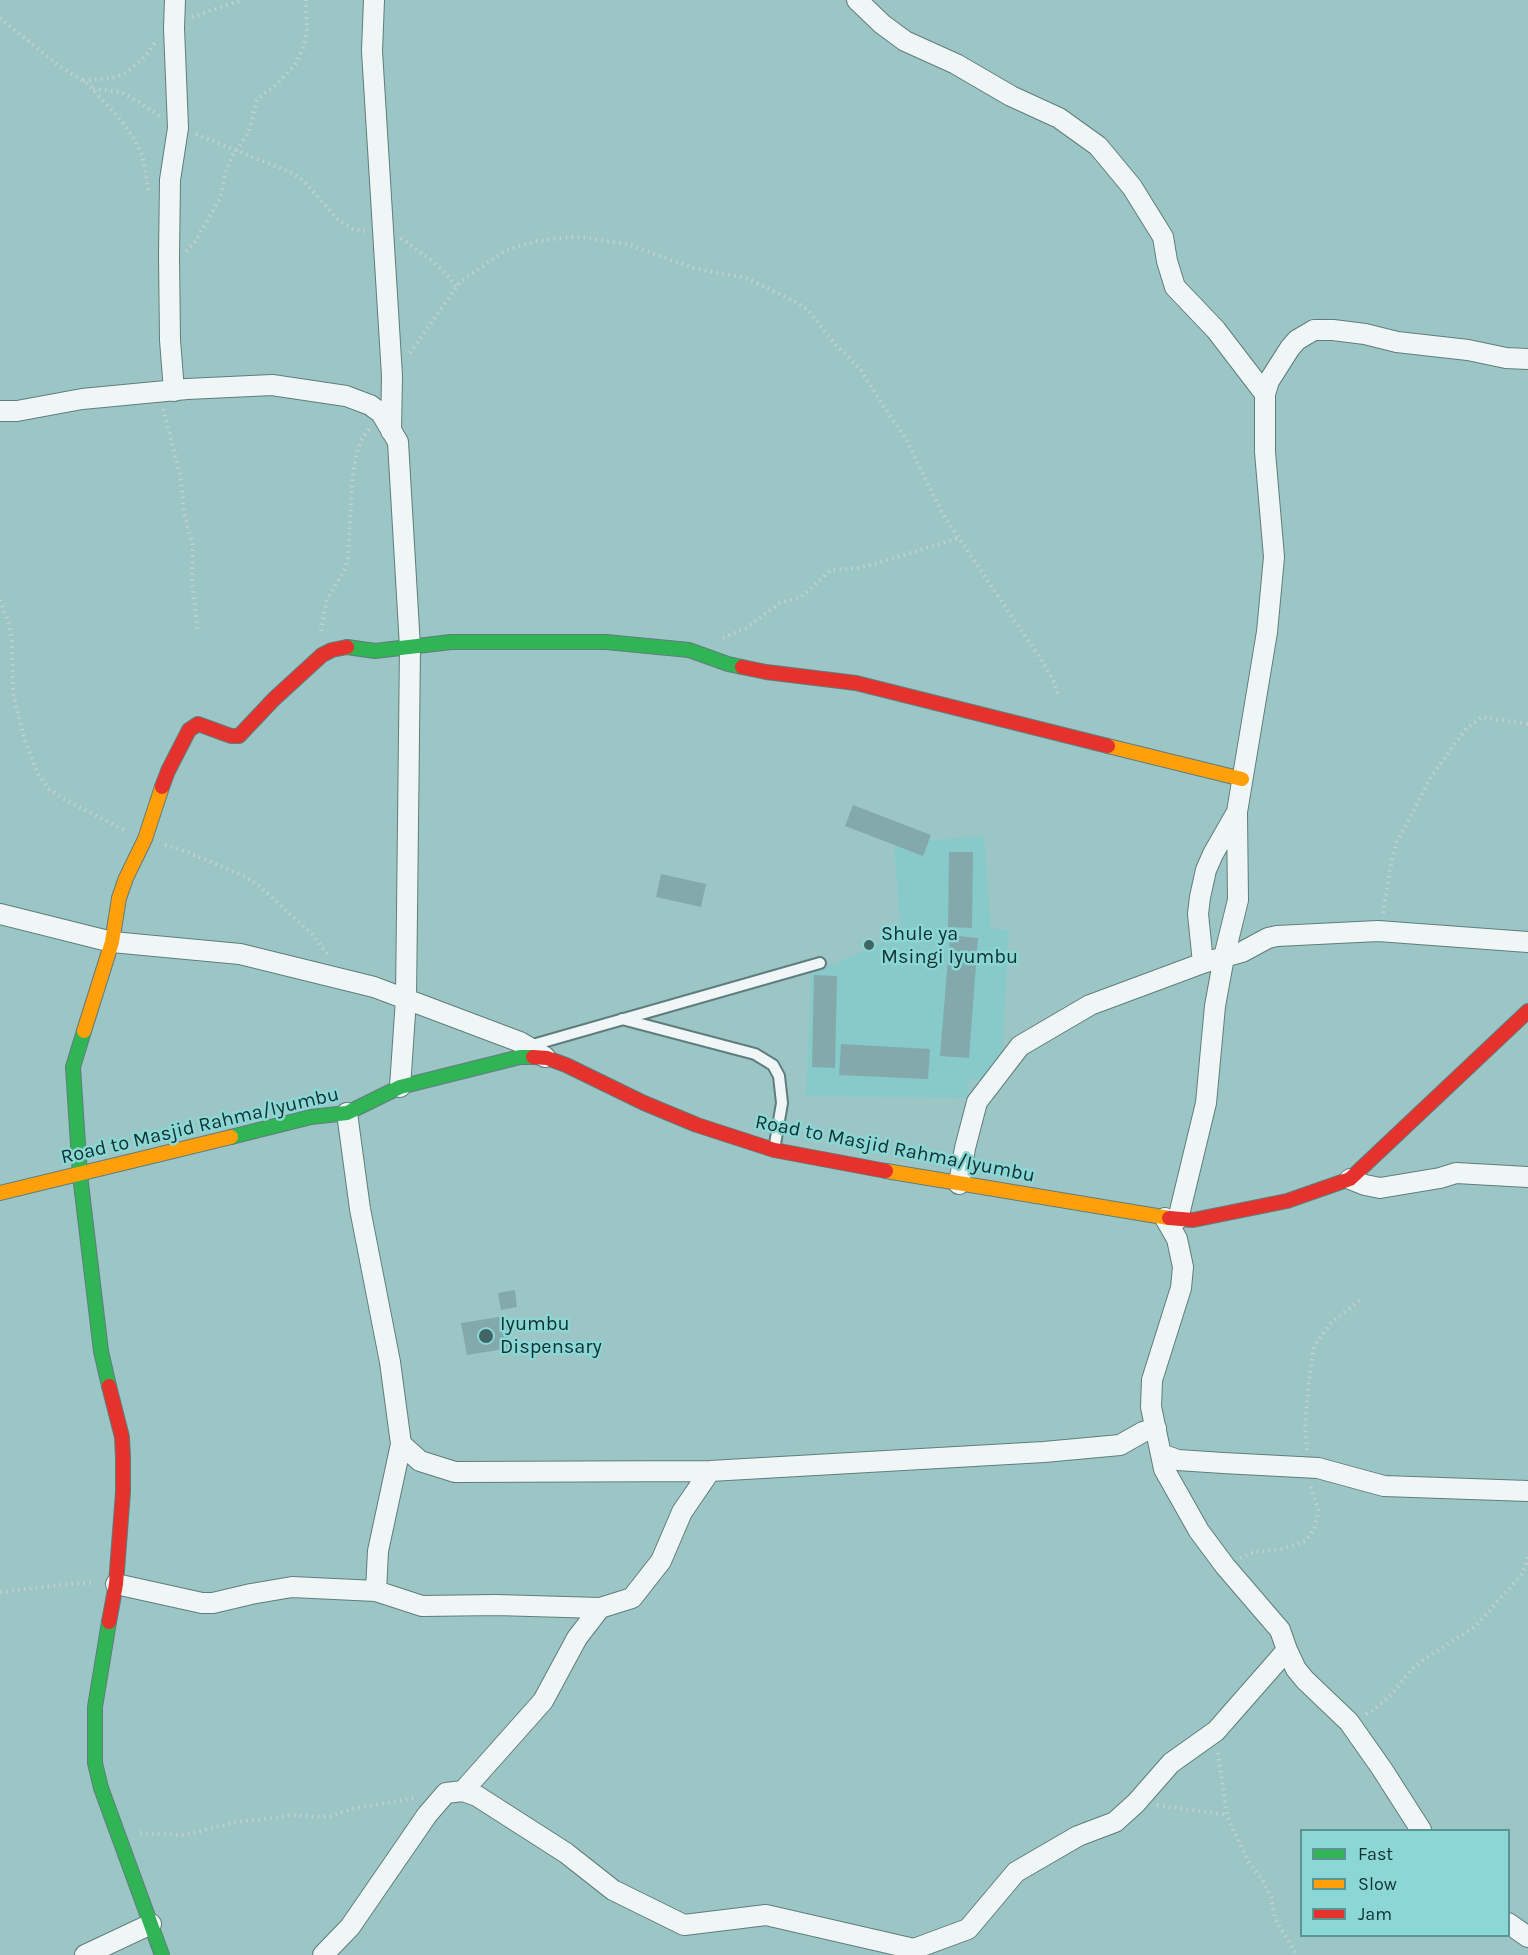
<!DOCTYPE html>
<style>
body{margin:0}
#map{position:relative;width:1528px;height:1955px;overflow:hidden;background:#9cc6c5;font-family:Karla,sans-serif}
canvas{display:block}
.legend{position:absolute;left:1300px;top:1829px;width:210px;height:108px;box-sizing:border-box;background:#8bd7d5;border:2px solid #5a9593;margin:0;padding:8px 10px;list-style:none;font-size:18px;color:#103130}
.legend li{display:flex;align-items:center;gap:12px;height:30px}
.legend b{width:30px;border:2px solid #5a9593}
</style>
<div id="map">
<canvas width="1528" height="1955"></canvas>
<ul class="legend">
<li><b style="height:8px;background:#30b455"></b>Fast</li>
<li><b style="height:8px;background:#ff9f0a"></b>Slow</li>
<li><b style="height:8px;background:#e5322d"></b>Jam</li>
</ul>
</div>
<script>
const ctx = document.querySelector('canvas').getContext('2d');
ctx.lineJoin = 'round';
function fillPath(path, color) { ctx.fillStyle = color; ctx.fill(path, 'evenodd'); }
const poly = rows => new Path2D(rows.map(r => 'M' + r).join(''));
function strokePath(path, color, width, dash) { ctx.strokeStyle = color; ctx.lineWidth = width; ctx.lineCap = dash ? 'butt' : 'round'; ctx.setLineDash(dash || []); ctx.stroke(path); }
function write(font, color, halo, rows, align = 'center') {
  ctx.font = font + ' Karla,sans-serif'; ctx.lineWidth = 5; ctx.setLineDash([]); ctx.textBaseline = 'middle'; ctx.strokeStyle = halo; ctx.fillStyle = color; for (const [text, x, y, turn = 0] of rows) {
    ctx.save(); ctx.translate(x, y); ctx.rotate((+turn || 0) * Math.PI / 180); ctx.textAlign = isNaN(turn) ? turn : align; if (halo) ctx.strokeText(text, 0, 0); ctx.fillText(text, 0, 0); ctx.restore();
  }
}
fillPath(poly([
 [984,836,991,928,1009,931,1001,1081,969,1079,968,1098,806,1096,811,974,901,935,894,843]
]), '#87cac9');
fillPath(poly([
 [853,805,931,835,923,856,845,826],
 [949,852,973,852,972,928,948,927],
 [661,874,706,884,701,907,656,897],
 [950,935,978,938,969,1058,940,1056],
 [814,975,837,976,835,1068,812,1067],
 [841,1044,930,1049,928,1079,839,1075],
 [515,1290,517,1307,501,1310,498,1293],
 [505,1316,511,1348,467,1355,461,1323]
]), '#83a9ad');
const lane = poly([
 [622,1019,755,1054,773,1065,779,1076,782,1103,774,1150],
 [529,1046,820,963]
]);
const street = poly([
 [374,0,372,51,392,376,391,431],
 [857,0,882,24,905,41,956,64,1011,96,1059,118,1098,146,1132,187,1163,237,1167,261,1175,287,1216,330,1265,394],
 [174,391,170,340,169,256,170,180,178,128,174,28,175,0],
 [0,411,17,411,82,399,187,389,272,385,346,396,370,405,381,413,398,442,410,647,406,999,400,1087],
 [0,914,112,942,240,954,374,987,520,1042,545,1057],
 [1203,963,1198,914,1200,897,1206,870,1213,854,1237,812,1267,632,1274,557,1265,452,1265,394,1269,381,1290,348,1297,340,1314,330,1333,330,1365,334,1397,342,1468,350,1506,358,1528,359],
 [347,1113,360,1209,390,1362,401,1444,378,1551,376,1591],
 [1350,1179,1365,1185,1380,1188,1440,1178,1456,1173,1528,1177],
 [959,1184,965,1148,977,1102,1020,1046,1090,1005,1203,963,1242,952,1268,938,1277,936,1378,931,1528,942],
 [1165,1218,1177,1239,1183,1267,1181,1288,1152,1380,1151,1407,1164,1469,1199,1531,1225,1566,1280,1630,1287,1650,1296,1669,1305,1680,1349,1722,1382,1769,1421,1830],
 [1178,1219,1206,1103,1215,1006,1224,957,1238,900,1237,814],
 [401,1444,420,1461,455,1472,710,1471,1044,1452,1120,1445,1143,1432,1156,1428],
 [1161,1454,1178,1460,1223,1463,1318,1468,1384,1486,1528,1491],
 [116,1584,202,1603,213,1603,251,1594,292,1587,376,1591,422,1606,496,1605,600,1608,632,1598,661,1561,682,1512,710,1471],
 [463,1791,477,1796,566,1853,613,1890,684,1925,766,1915,914,1949,968,1929,1016,1872,1078,1836,1115,1822,1136,1803,1171,1763,1216,1731,1287,1650],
 [1508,1923,1528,1937],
 [85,1955,151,1924],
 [323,1955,350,1927,427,1815,446,1793,463,1791,543,1701,577,1638,600,1608]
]);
const fast = poly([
 [347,647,375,651,451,642,606,642,689,650,728,664,742,667],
 [84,1031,73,1067,80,1175,101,1351,109,1386],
 [231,1137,311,1117,347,1113,400,1087,520,1057,533,1057],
 [109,1622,95,1707,95,1763,101,1788,162,1955]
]);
const slow = poly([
 [1108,746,1242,779],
 [84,1031,112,942,119,898,126,878,145,839,162,787],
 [886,1171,1169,1218],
 [0,1193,231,1137]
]);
const jam = poly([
 [742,667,766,672,856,683,1108,746],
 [162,787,168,771,189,730,198,724,231,736,239,736,274,699,322,655,332,650,347,647],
 [533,1057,547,1058,566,1065,644,1103,697,1125,774,1150,886,1171],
 [1169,1218,1193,1220,1287,1201,1350,1179,1528,1011],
 [109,1386,122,1437,123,1458,123,1492,116,1584,109,1622]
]);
strokePath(lane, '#5f7d7d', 14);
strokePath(street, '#5f7d7d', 22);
strokePath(fast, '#5f7d7d', 16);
strokePath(slow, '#5f7d7d', 16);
strokePath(jam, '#5f7d7d', 16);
strokePath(poly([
 [192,17,242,0],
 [0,18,58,65,88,84,124,124,135,140,142,155,149,191],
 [83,81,116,77,125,73,146,56,156,41],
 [93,89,121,92,139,102,160,116],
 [196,134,292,173,304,181,338,220,354,229,365,231],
 [401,238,432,261,447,275,456,286],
 [186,251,194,243,220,199,225,174,233,155,249,132,257,99,276,85,290,70,296,63,303,48,307,33,306,0],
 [410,353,460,282,506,250,537,241,572,237,587,238,627,244,693,268,746,278,794,301,808,310,835,344,861,370,885,409,906,439,942,513,1042,661,1054,682,1059,698],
 [163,409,180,474,184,513,193,546,192,583,198,632],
 [0,600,9,624,12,641,13,693,24,738,38,774,49,789,62,798,124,830],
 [321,631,327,599,345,569,348,558,352,485,356,455,362,439,369,429],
 [723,638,746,628,780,603,801,597,831,570,858,568,874,564,959,538],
 [165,845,187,852,244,876,258,885,312,934,329,956],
 [1383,913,1392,858,1397,842,1431,777,1459,738,1467,728,1482,717,1528,724],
 [1307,1450,1305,1423,1310,1372,1314,1346,1331,1323,1360,1300],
 [1240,1558,1254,1552,1281,1549,1306,1541,1314,1529,1319,1511,1310,1485],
 [0,1592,78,1583,95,1583],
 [1366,1714,1372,1711,1391,1695,1412,1669,1426,1658,1476,1626,1523,1573,1528,1557],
 [1218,1753,1227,1816,1248,1861,1263,1881,1271,1897,1275,1919,1297,1955],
 [1157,1805,1227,1815],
 [140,1833,184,1835,237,1822,294,1815,321,1817,332,1816,351,1809,416,1798]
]), '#c2d1d0', 4, [1.5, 4.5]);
strokePath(lane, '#f0f6f6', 10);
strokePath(street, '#f0f6f6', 20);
strokePath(fast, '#30b455', 14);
strokePath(slow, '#ff9f0a', 14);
strokePath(jam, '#e5322d', 14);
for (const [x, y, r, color] of [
 [869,945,6,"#416564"],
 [486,1336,8,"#416564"]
]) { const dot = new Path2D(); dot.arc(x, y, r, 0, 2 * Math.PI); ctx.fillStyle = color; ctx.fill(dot); strokePath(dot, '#8bd7d5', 2); }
write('20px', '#103130', '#8bd7d5', [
 ["Shule ya",881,934],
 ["Msingi Iyumbu",881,957],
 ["Iyumbu",500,1324],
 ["Dispensary",500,1347]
], 'left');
write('20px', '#103130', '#8bd7d5', [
 ["Road to Masjid Rahma/Iyumbu",200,1126,-13],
 ["Road to Masjid Rahma/Iyumbu",895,1149,11]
]);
</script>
